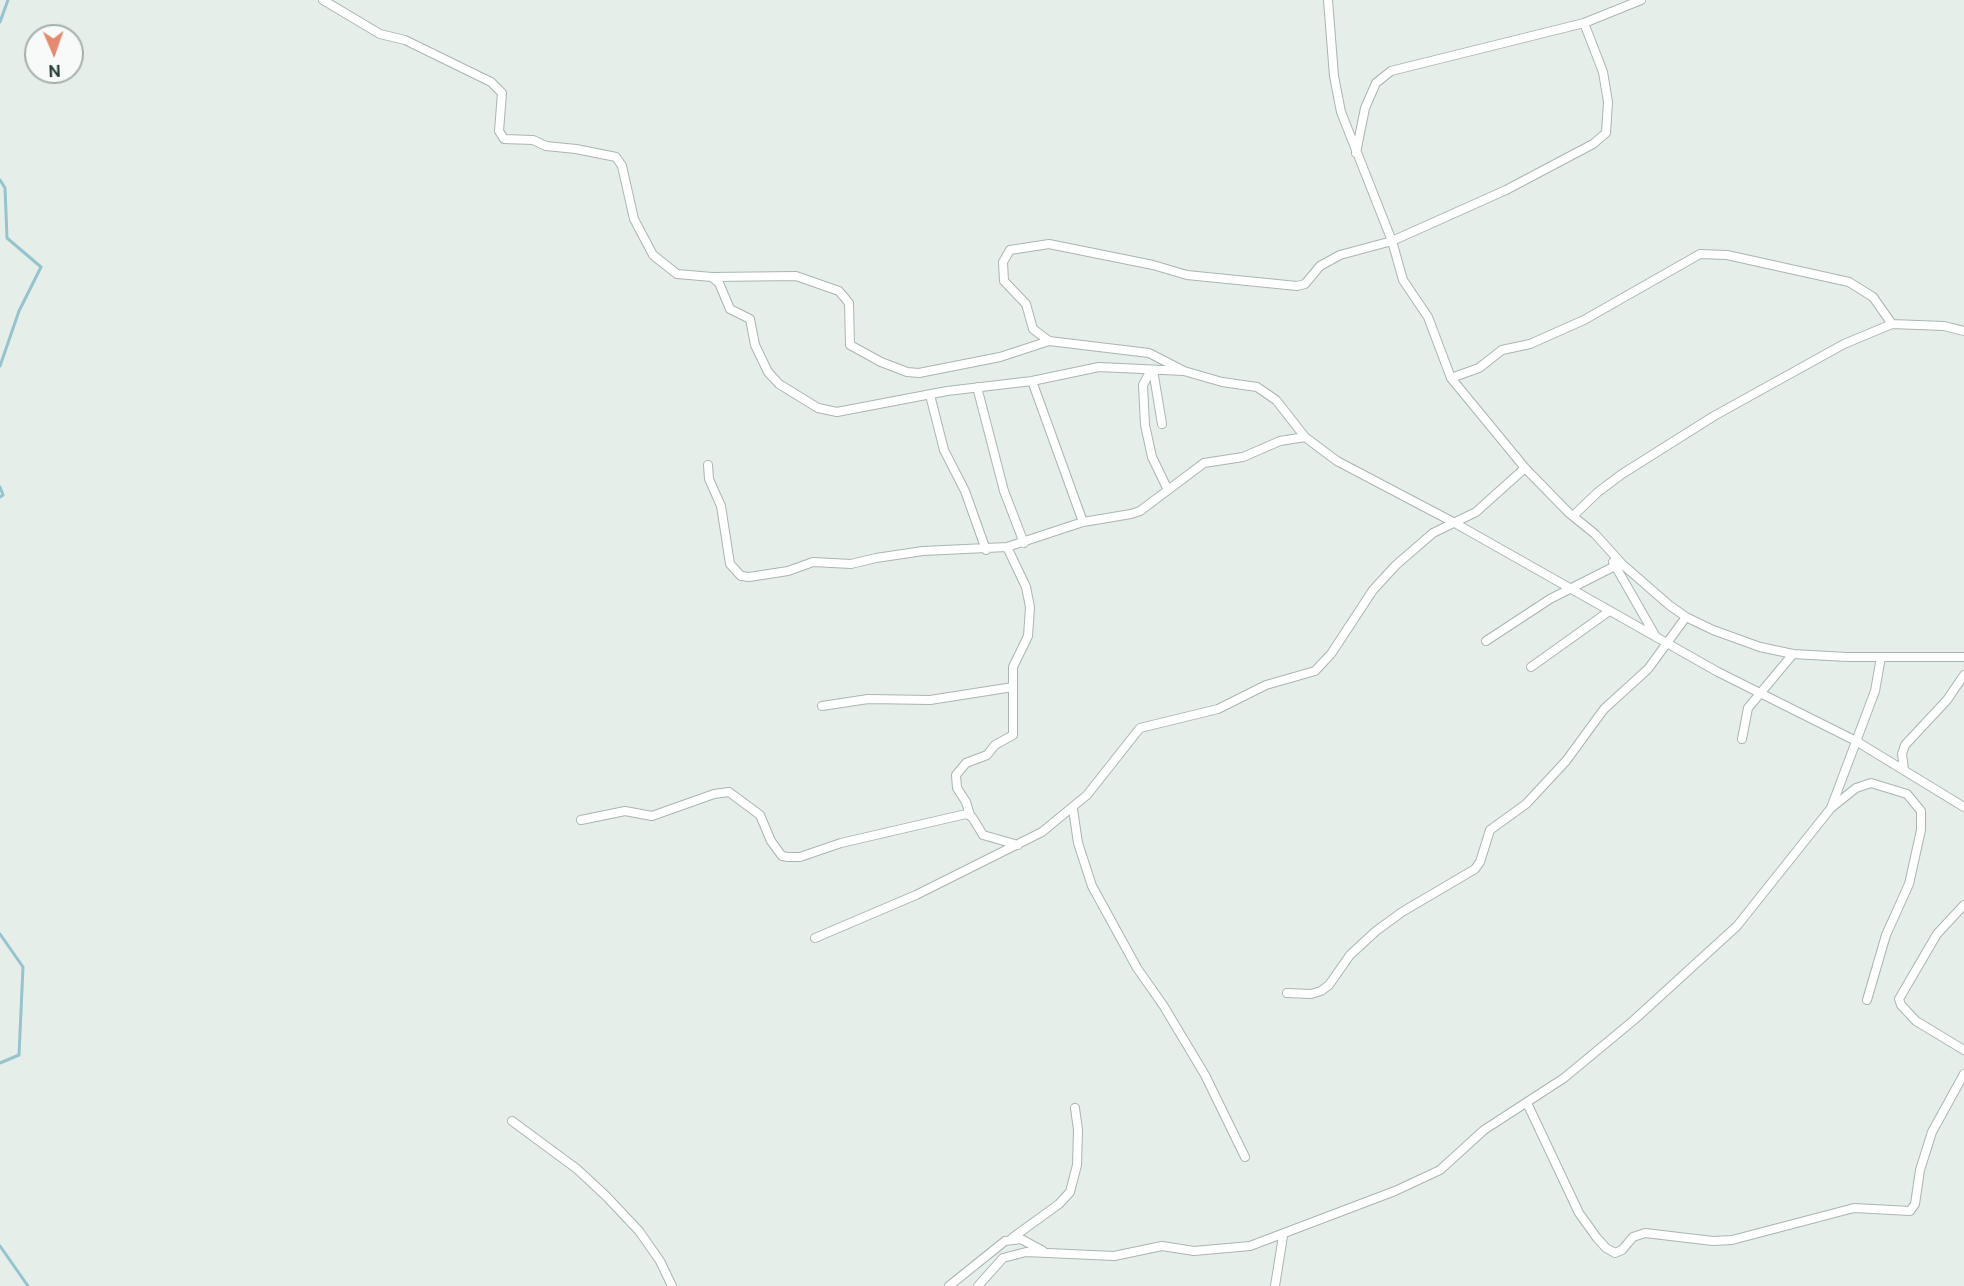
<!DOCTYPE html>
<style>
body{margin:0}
#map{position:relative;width:1964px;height:1286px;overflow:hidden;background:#e6eeea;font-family:"Public Sans",sans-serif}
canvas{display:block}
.north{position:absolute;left:24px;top:24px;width:60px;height:60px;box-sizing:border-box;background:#f7faf8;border:2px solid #a4afab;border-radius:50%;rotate:178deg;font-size:16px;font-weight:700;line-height:24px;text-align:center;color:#273e38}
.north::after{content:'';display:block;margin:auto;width:21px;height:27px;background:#e48a6e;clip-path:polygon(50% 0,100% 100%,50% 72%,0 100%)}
</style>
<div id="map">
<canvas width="1964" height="1286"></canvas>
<div class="north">N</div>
</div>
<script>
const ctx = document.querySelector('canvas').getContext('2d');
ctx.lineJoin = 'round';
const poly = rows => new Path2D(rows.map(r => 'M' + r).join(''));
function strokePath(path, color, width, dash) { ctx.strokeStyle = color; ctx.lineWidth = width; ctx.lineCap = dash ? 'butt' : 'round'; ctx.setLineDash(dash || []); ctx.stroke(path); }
strokePath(poly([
 [0,22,8,0],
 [0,180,5,188,7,238,41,267,19,311,0,366],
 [0,487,3,495,0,497],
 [0,934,23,967,19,1055,0,1063],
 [0,1246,28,1286]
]), '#95c4cc', 3);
const street = poly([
 [323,0,380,34,405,40,491,82,502,93,499,131,504,139,533,140,546,146,576,149,616,157,622,166,634,219,653,255,677,274,712,277,719,283,730,309,750,319,755,345,768,372,779,384,818,408,837,412,947,391,1032,381,1099,367,1184,371,1222,382,1257,387,1276,400,1305,437,1337,461,1453,522,1718,672,1856,741,1964,807],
 [1328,0,1334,76,1341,112,1392,241,1403,280,1428,317,1451,378,1525,468,1569,513,1595,534,1622,564,1669,605,1686,617,1713,630,1760,647,1793,654,1847,657,1964,657],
 [1356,153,1365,108,1376,83,1391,71,1584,23,1641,0],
 [712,277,796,276,839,291,849,303,850,345,881,362,907,372,919,373,1000,357,1049,341,1149,353,1184,371],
 [1049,341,1033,329,1026,304,1004,281,1003,262,1010,250,1049,244,1153,265,1187,275,1297,286,1305,284,1320,266,1340,255,1392,241,1506,190,1593,144,1606,133,1608,102,1603,72,1584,23],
 [1151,370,1143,385,1145,425,1152,457,1167,488],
 [1153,370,1162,424],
 [1451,378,1479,368,1502,350,1530,344,1584,320,1700,254,1727,255,1849,282,1873,297,1892,324],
 [1032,381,1083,522],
 [977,387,1004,491,1024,543],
 [930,395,944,450,965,491,986,550],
 [708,465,709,479,721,506,730,564,741,576,749,577,788,571,813,562,851,564,876,558,923,551,1007,547,1083,522,1131,514,1140,511,1204,463,1243,457,1280,441,1305,437],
 [1573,516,1598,492,1622,474,1714,416,1844,344,1892,324,1944,326,1964,331],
 [1613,562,1656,637],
 [1486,641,1550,599,1615,566],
 [1531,667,1608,612],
 [822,706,868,699,930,700,1013,687],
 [1742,739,1748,708,1793,654],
 [1904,770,1902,754,1905,745,1947,700,1964,675],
 [1831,808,1856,788,1871,783,1907,794,1921,811,1921,830,1909,884,1886,935,1867,1000],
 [1073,809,1078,843,1092,886,1137,968,1163,1005,1205,1075,1245,1157],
 [970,815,966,802,957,788,956,775,966,763,987,755,995,745,1013,735,1013,667,1028,636,1030,607,1026,587,1007,547],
 [581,820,625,811,652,816,714,794,729,792,760,815,771,841,782,856,788,857,800,857,841,843,966,814,972,817,983,835,1018,845],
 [1964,905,1937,934,1899,999,1901,1005,1916,1021,1964,1050],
 [815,938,916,895,1042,832,1087,795,1140,728,1218,709,1266,685,1315,671,1331,654,1373,590,1396,565,1433,533,1476,512,1525,468],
 [1287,993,1311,994,1321,991,1329,985,1350,955,1376,931,1402,912,1475,869,1480,862,1490,830,1526,804,1566,761,1604,709,1648,669,1686,617],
 [1527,1103,1579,1213,1597,1238,1606,1248,1615,1253,1622,1250,1633,1237,1645,1233,1713,1241,1732,1240,1854,1208,1910,1211,1915,1204,1920,1170,1932,1132,1964,1074],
 [512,1121,577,1169,606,1196,639,1231,660,1261,672,1286],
 [1012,1238,1059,1204,1070,1192,1077,1165,1078,1130,1075,1108],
 [949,1286,1005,1241,1021,1239,1043,1251],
 [978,1286,1003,1258,1026,1252,1114,1256,1162,1246,1194,1251,1250,1246,1395,1191,1440,1170,1484,1130,1564,1078,1634,1020,1737,926,1831,808,1875,691,1881,657],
 [1275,1286,1283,1236]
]);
strokePath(street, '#a9b6b1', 10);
strokePath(street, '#fff', 8);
</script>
